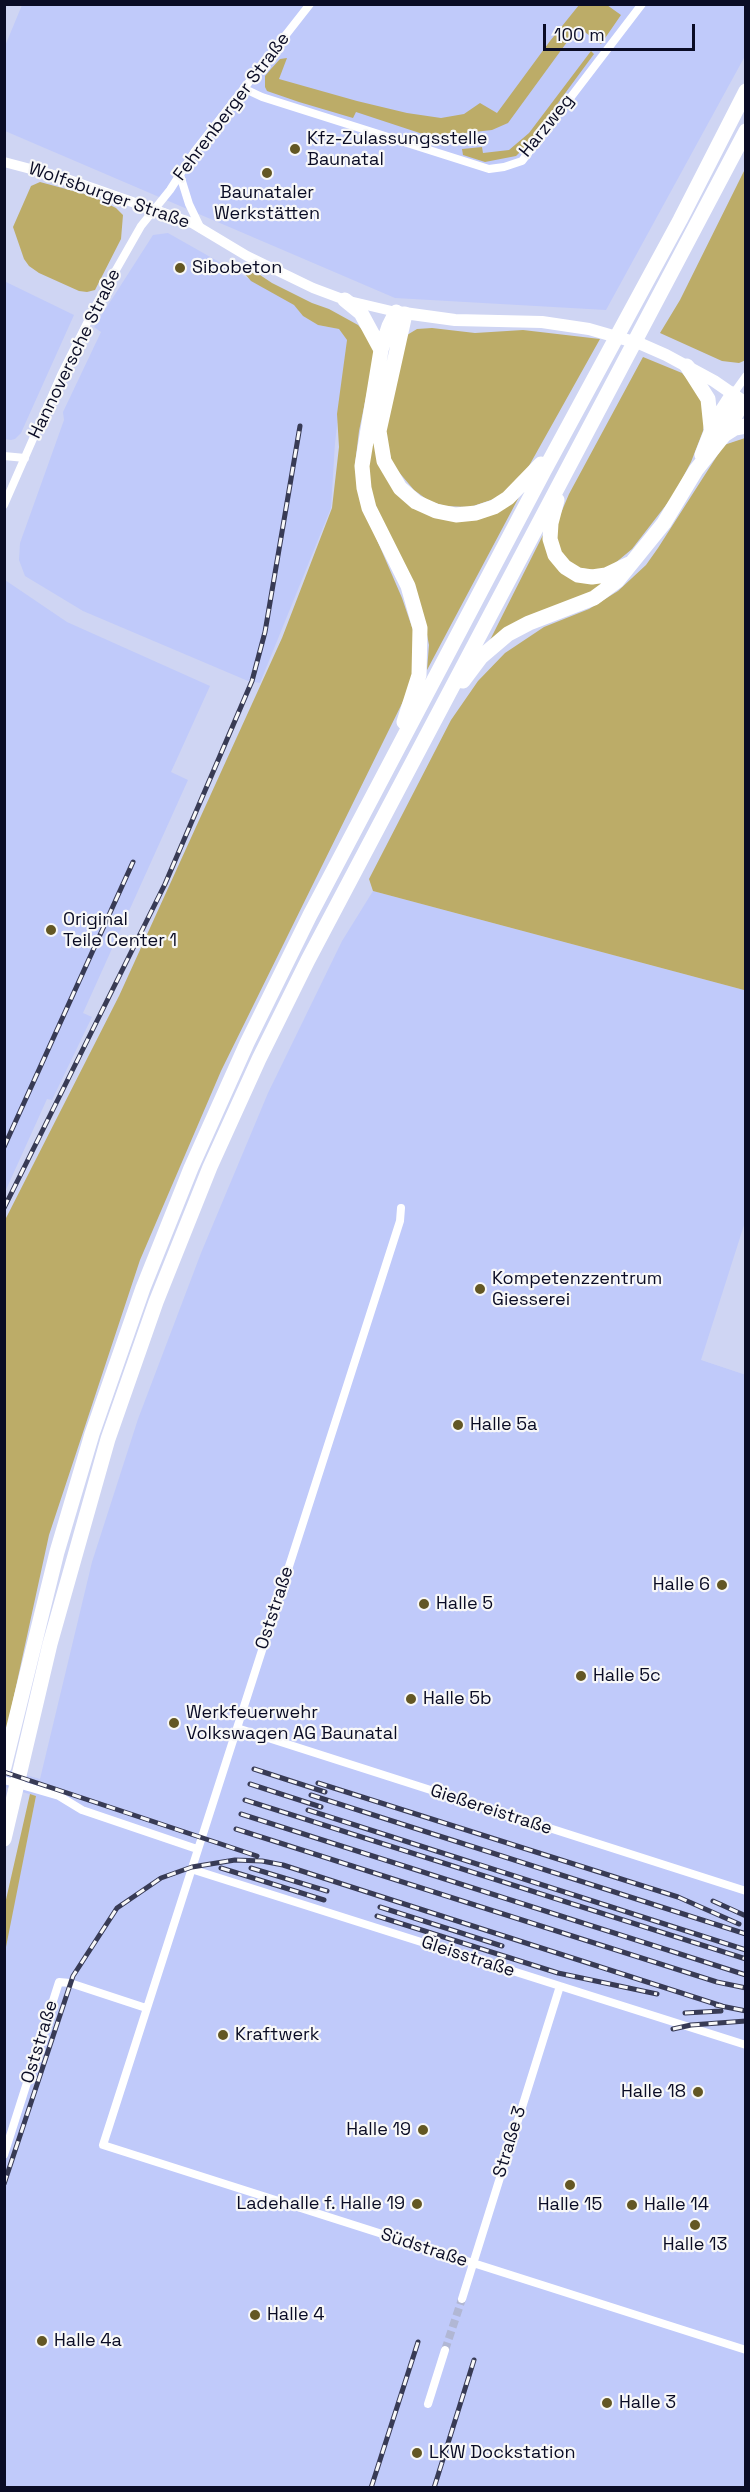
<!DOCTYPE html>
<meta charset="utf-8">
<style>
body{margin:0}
#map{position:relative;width:750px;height:2492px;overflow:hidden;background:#cfd5f3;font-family:"Space Grotesk",sans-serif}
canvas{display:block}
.frame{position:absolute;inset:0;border:6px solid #0a0c25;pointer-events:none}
.scale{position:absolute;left:543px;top:24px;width:152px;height:27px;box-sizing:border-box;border:3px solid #0a0c25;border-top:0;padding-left:8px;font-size:18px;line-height:21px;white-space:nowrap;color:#0a0c25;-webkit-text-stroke:4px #f8f8f8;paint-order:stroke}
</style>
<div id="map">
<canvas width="750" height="2492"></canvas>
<div class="frame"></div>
<div class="scale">100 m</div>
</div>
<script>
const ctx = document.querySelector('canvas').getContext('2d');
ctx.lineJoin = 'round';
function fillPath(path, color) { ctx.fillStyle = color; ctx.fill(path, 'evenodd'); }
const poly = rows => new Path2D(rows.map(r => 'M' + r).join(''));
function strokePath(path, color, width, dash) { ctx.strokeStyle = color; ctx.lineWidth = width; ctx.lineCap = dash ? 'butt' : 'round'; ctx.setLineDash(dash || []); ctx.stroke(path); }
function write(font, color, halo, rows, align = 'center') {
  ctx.font = font + ' "Space Grotesk",sans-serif'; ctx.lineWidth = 4.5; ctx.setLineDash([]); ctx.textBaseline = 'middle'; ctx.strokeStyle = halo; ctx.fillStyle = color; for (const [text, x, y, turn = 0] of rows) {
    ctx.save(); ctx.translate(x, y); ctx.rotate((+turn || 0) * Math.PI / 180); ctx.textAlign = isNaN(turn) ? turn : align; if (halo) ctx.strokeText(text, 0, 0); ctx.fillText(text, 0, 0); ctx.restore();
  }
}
fillPath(poly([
 [22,5,745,5,745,56,606,310,395,298,5,131,5,46],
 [168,233,295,305,303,316,318,325,339,329,347,340,335,443,331,508,260,683,248,681,83,611,25,576,19,560,20,543,64,420,63,412,101,332,94,327,153,235],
 [4,281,74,315,21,433,15,439,11,440,4,439],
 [5,580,67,622,210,686,171,772,188,780,83,1013,92,1017,52,1100,47,1099,5,1192],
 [373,891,744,990,746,992,745,1222,701,1360,746,1375,745,2487,5,2487,4,1952,36,1796,5,1787,4,1769,40,1779,92,1562,138,1419,201,1253,268,1093,342,941]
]), '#c0cafa');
fillPath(poly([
 [579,5,607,5,621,15,601,44,578,27,508,123,492,130,456,134,456,145,356,112,353,118,299,102,267,91,265,87,265,76,270,70,280,59,287,58,279,79,357,101,407,113,441,118,464,114,480,103,497,113,550,41],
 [591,51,594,54,527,145,516,156,485,162,463,155,462,149,482,147,483,153,509,150,529,133],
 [745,169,746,360,739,363,722,361,660,333,680,300],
 [40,182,92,196,116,208,123,215,121,239,95,290,87,292,79,291,39,273,29,266,24,259,13,227,31,186],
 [248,272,257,273,272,283,312,303,329,309,358,325,372,341,374,358,359,431,355,464,371,526,402,598,416,639,416,675,221,1071,140,1260,49,1535,5,1737,5,1220,119,996,282,638,332,508,339,447,337,414,347,340,339,329,318,325,303,316,294,305,251,281,245,274],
 [432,328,475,333,523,330,600,339,520,482,506,495,470,507,445,506,429,501,414,490,392,464,384,427,407,335,417,329],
 [643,357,682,373,700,393,705,421,703,431,691,462,673,496,632,549,614,564,600,571,573,567,561,552,556,538,558,520,569,494],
 [745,438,745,992,744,990,373,891,369,879,451,720,478,681,505,653,544,627,589,609,618,591,646,565,658,548,724,445],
 [374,441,377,456,439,517,519,497,427,670,429,645,425,624,375,506,367,481,367,453],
 [544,533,552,560,605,580,605,586,490,640],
 [30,1794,36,1796,5,1952,5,1904]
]), '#bcac68');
strokePath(poly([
 [445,2350,462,2299]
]), '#b1b7d4', 8, [8, 4]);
strokePath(poly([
 [245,89,262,97,489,169,504,167,522,161,642,4],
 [180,175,189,204,201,229],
 [733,394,746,376],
 [4,456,25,458],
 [4,505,61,375,96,305,141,226,170,190,195,151,310,4],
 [401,1208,400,1221,103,2145,746,2350],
 [237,1728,746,1891],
 [4,1780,59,1796,82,1810,197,1849],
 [191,1869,746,2045],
 [4,2155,59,1982,70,1983,146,2008],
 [462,2299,560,1986],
 [428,2404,445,2350]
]), '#fff', 8);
strokePath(poly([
 [4,162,61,177,192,223,247,256,313,288,345,300,396,312]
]), '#fff', 10);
strokePath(poly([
 [397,312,455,320,542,322,589,329,641,344,666,355,714,381,740,399]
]), '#fff', 12);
strokePath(poly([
 [345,300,361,313,381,350],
 [396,312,389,326,381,350,362,466,364,488,369,508,408,586,420,628,419,675,404,722],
 [405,314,379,431,384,461,400,488,416,502,436,511,456,515,476,513,494,507,508,498,541,464],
 [687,366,708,399,711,428],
 [724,435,735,428,746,426],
 [702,455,715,422,733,394],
 [557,500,551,523,550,539,555,555,565,567,578,575,592,577,606,575,629,564],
 [463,681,481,657,508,634,529,623,594,598,617,581,664,523,696,470,724,435,743,402],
 [4,1767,57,1552,92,1434,143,1288,191,1168,247,1043,310,915,544,471,680,220,746,91],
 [4,1839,50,1644,108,1439,156,1302,210,1167,259,1059,308,960,746,131]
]), '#fff', 15);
const rail = poly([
 [4,1147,133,862],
 [4,1208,165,884,252,681,265,632,300,426],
 [254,1769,325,1792],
 [4,1772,257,1856],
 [318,1783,678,1897,739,1924],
 [250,1784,321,1807],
 [311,1795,746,1934],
 [245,1800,746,1959],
 [308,1810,746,1950],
 [241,1814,746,1975],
 [236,1829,717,1982,746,1988],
 [221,1868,324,1900],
 [251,1868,327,1891],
 [713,1901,746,1916],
 [380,1907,502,1946],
 [377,1916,558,1973,657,1994],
 [716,2005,746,2011],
 [685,2013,721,2011],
 [673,2029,691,2025,746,2021],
 [4,2184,73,1976,117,1908,161,1878,192,1867,235,1860,262,1861,283,1865,722,2006],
 [371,2488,418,2342],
 [434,2488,474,2360]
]);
strokePath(rail, '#383b55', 5);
strokePath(rail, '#f8f8f8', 3, [9]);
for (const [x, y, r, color] of [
 [295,149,6,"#635724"],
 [267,173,6,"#635724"],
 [180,268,6,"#635724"],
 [51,930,6,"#635724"],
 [480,1289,6,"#635724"],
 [458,1425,6,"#635724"],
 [722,1585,6,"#635724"],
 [424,1604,6,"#635724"],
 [581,1676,6,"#635724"],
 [411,1699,6,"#635724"],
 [174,1723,6,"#635724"],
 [223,2035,6,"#635724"],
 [698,2092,6,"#635724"],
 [423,2130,6,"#635724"],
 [570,2185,6,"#635724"],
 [417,2204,6,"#635724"],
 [632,2205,6,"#635724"],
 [695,2225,6,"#635724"],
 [255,2315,6,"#635724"],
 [42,2341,6,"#635724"],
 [607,2403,6,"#635724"],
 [417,2453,6,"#635724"]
]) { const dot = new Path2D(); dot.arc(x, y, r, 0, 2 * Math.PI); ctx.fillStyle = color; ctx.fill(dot); strokePath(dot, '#f8f8f8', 2); }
write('18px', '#0a0c25', '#f8f8f8', [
 ["Fehrenberger Straße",232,107,-53],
 ["Harzweg",547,126,-51],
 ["Wolfsburger Straße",109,196,19],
 ["Hannoversche Straße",75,354,-64],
 ["Oststraße",275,1608,-72],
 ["Gießereistraße",491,1810,18],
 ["Gleisstraße",468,1957,18],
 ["Oststraße",40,2042,-73],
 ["Straße 3",510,2142,-73],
 ["Südstraße",424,2248,18]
]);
write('18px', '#0a0c25', '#f8f8f8', [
 ["Kfz-Zulassungsstelle",307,139],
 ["Baunatal",307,160],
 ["Baunataler",267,193,"center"],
 ["Werkstätten",267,214,"center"],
 ["Sibobeton",192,268],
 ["Original",63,920],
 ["Teile Center 1",63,941],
 ["Kompetenzzentrum",492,1279],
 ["Giesserei",492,1300],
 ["Halle 5a",470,1425],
 ["Halle 6",710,1585,"right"],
 ["Halle 5",436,1604],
 ["Halle 5c",593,1676],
 ["Halle 5b",423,1699],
 ["Werkfeuerwehr",186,1713],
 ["Volkswagen AG Baunatal",186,1734],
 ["Kraftwerk",235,2035],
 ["Halle 18",686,2092,"right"],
 ["Halle 19",411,2130,"right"],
 ["Ladehalle f. Halle 19",405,2204,"right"],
 ["Halle 15",570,2205,"center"],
 ["Halle 14",644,2205],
 ["Halle 13",695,2245,"center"],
 ["Halle 4",267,2315],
 ["Halle 4a",54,2341],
 ["Halle 3",619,2403],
 ["LKW Dockstation",429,2453]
], 'left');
</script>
